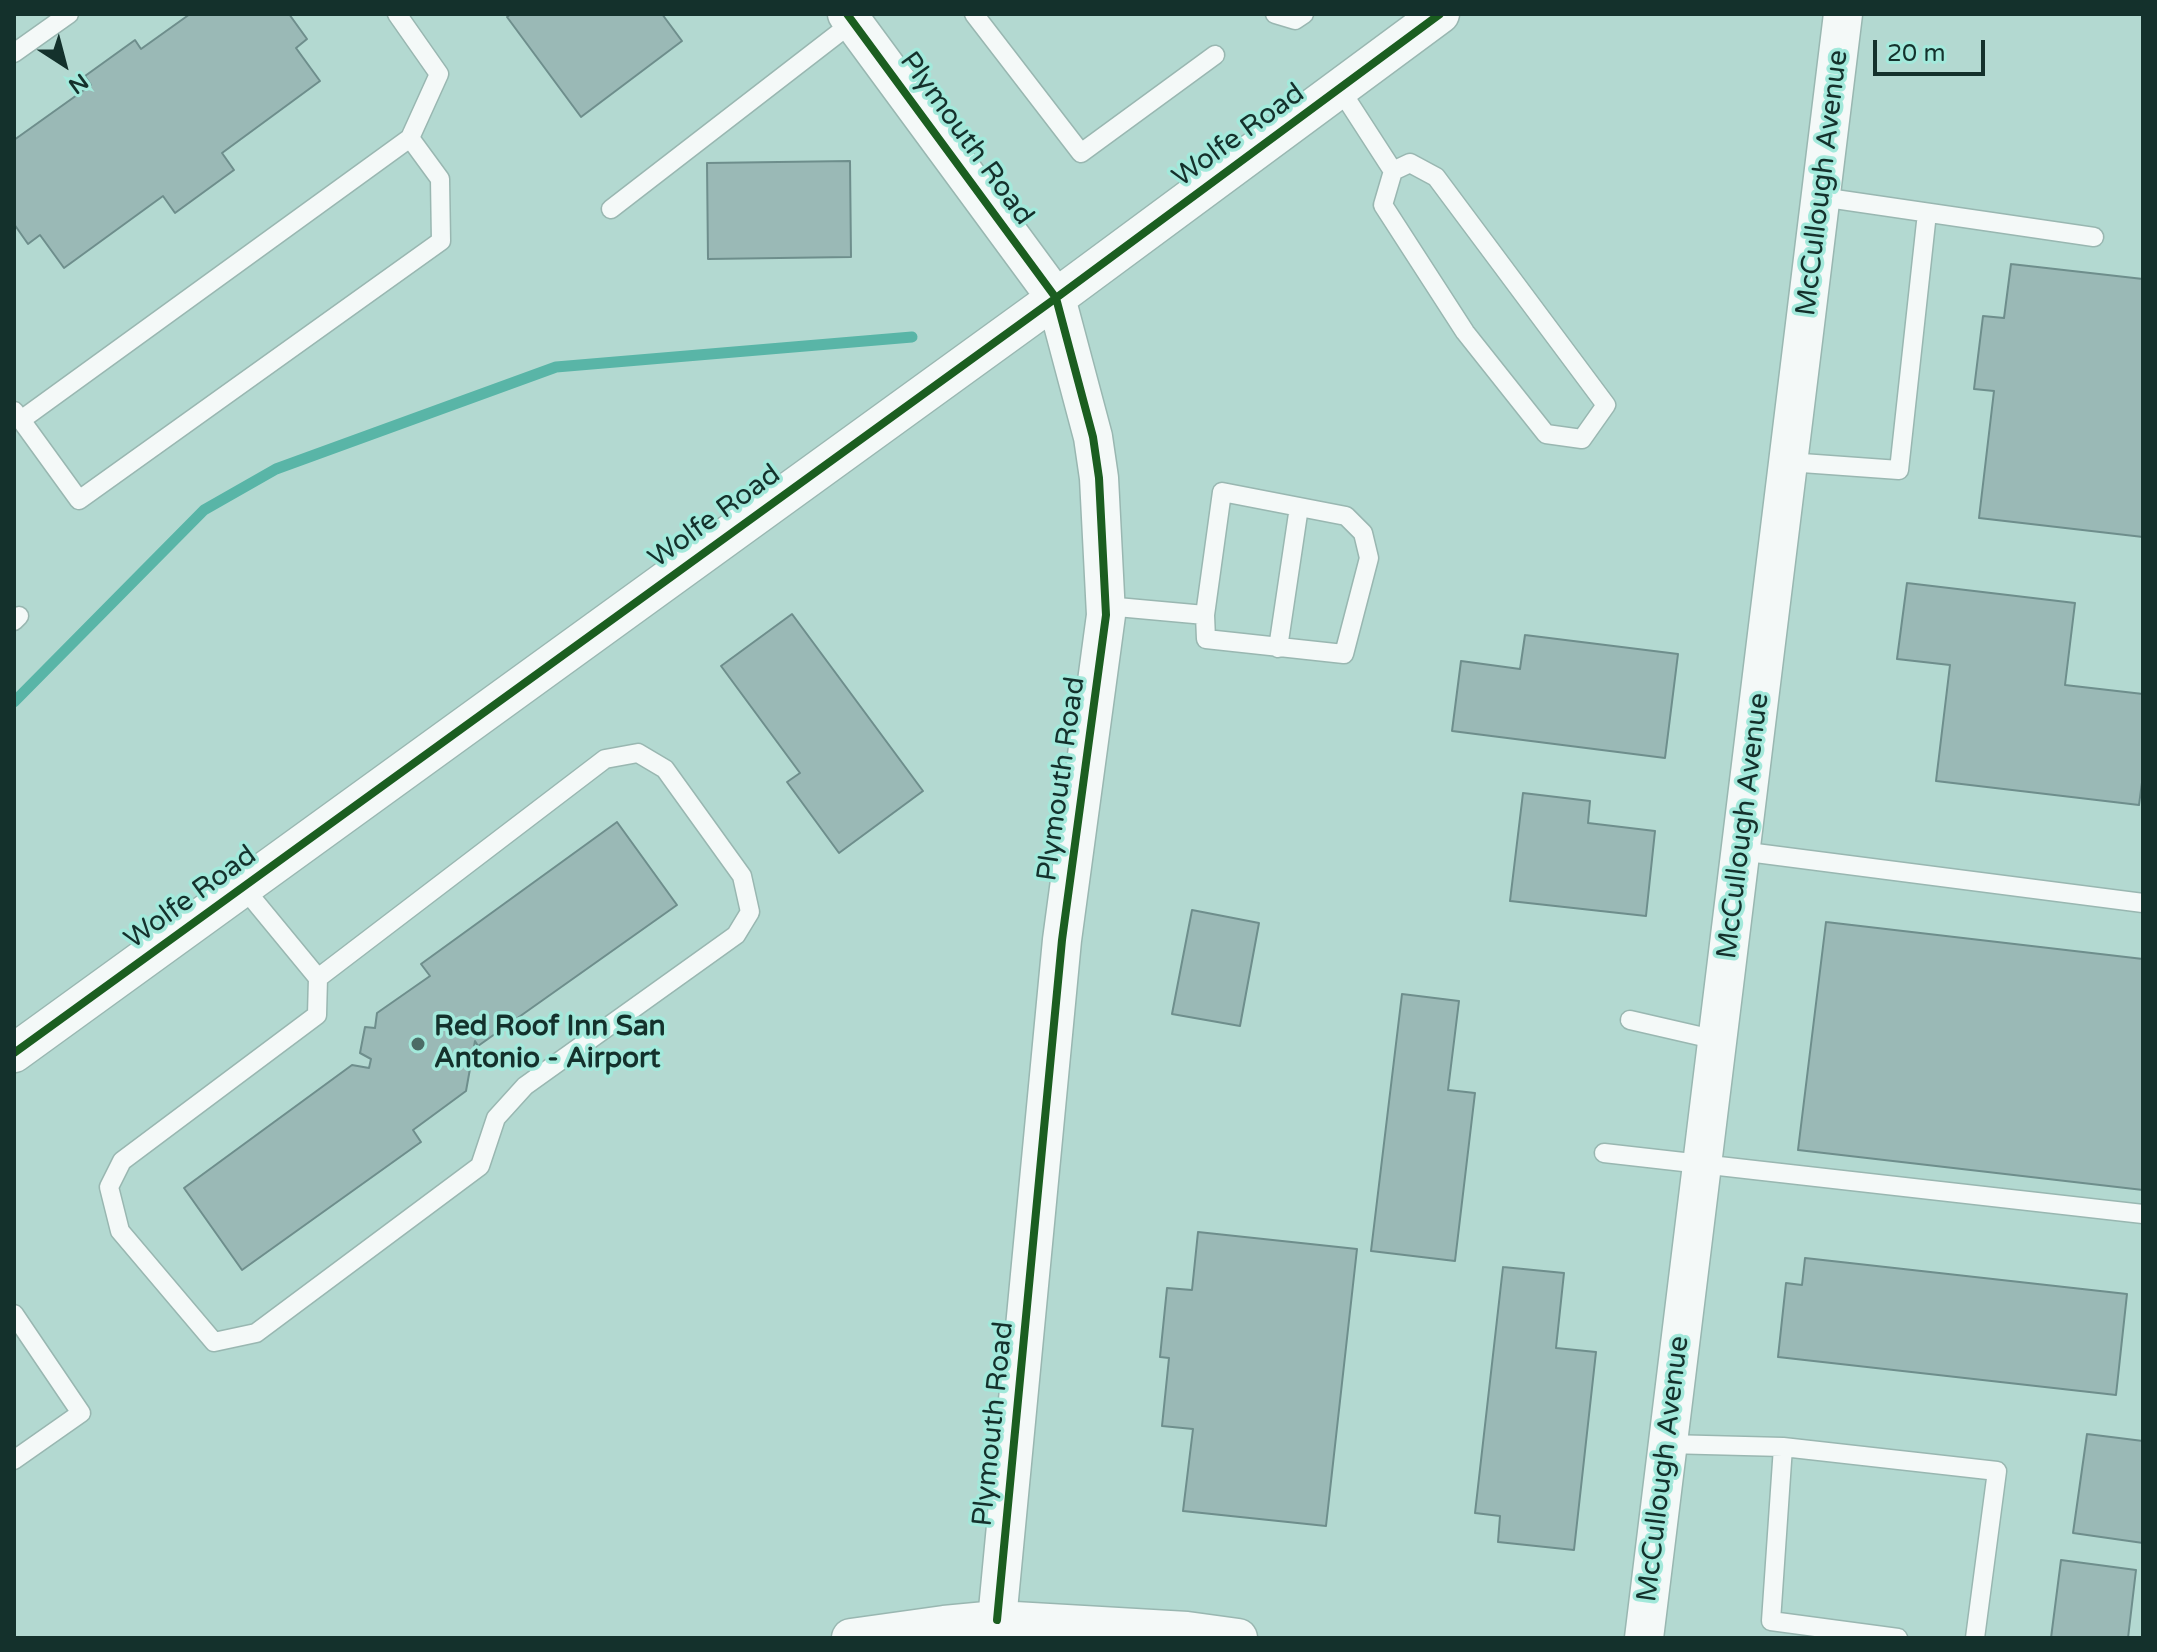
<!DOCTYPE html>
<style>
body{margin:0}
#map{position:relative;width:2157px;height:1652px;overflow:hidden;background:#b3d9d1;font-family:"Varela Round",sans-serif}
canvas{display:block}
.frame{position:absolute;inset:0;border:16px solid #14312c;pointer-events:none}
.north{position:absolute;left:24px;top:24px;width:80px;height:80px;-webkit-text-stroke:6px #a3e9db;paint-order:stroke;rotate:144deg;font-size:22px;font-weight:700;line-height:32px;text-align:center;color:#14312c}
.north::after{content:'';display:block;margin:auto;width:28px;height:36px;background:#14312c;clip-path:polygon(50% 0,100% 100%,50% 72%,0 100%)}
.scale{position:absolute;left:1873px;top:40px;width:112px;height:36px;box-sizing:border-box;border:4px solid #14312c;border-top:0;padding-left:10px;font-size:24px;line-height:28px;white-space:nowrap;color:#14312c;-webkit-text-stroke:6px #a3e9db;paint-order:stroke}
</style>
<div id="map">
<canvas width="2157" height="1652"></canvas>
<div class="frame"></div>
<div class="north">N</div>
<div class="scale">20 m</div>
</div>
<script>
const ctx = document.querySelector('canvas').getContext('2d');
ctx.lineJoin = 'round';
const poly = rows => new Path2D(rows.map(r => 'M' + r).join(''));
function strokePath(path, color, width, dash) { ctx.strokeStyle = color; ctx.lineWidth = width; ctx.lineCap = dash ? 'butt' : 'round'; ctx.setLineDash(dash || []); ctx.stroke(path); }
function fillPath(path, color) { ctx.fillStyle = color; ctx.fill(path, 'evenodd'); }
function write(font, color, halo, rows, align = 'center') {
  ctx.font = font + ' "Varela Round",sans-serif'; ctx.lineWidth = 7; ctx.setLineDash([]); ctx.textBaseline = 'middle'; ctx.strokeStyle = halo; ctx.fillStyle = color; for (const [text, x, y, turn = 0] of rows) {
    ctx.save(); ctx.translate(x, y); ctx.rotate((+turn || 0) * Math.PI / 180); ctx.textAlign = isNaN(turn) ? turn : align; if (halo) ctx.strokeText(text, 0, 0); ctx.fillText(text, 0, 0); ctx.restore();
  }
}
strokePath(poly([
 [14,702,204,510,276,469,556,367,912,337]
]), '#59b5a7', 11);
const building = poly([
 [190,14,289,14,307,39,296,48,320,81,222,153,234,170,175,213,163,196,64,268,40,235,28,244,14,224,14,140,91,85,85,76,135,40,141,49,190,14],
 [511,14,662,14,682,41,581,117,507,17,511,14],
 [850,161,851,257,708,259,707,163,850,161],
 [2011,264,2143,279,2143,537,1979,518,1994,391,1974,389,1983,316,2004,318,2011,264],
 [1907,583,2075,603,2065,685,2143,694,2143,775,2139,805,1936,781,1950,665,1897,659,1907,583],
 [792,614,923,791,839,853,787,782,800,773,721,666,792,614],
 [1525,635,1678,654,1665,758,1452,731,1461,661,1520,669,1525,635],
 [1523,793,1590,801,1588,823,1655,831,1646,916,1510,901,1523,793],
 [617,822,677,905,478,1046,475,1041,466,1091,413,1130,421,1142,242,1270,184,1188,352,1065,369,1068,371,1059,360,1053,365,1027,375,1028,377,1013,430,976,421,964,617,822],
 [1192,910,1259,923,1240,1026,1172,1014,1192,910],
 [1826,922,2143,959,2143,1190,1798,1150,1826,922],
 [1402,994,1459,1001,1448,1090,1475,1093,1455,1261,1371,1251,1402,994],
 [1198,1232,1357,1249,1326,1526,1183,1511,1193,1429,1162,1426,1169,1358,1160,1357,1167,1288,1192,1290,1198,1232],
 [1805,1258,2127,1294,2116,1395,1778,1357,1786,1283,1802,1285,1805,1258],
 [1503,1267,1564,1273,1556,1348,1596,1352,1574,1550,1498,1542,1500,1516,1475,1513,1503,1267],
 [2087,1434,2143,1441,2143,1543,2073,1533,2087,1434],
 [2061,1560,2136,1570,2128,1638,2051,1638,2061,1560]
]);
fillPath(building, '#9ab9b6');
strokePath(building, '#6e8e8c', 2);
const service = poly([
 [974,14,1081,153,1215,55],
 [1275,14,1295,20,1304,14],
 [14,53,69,14],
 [1340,89,1393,171,1383,205,1465,332,1546,434,1582,439,1606,405,1436,177,1410,163,1393,171],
 [1821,197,2094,237],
 [611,209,853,22],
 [14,411,21,420,410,138,439,74,397,14],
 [21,420,79,500,441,241,440,179,410,138],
 [1788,462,1899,470,1927,213],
 [1106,606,1205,615,1206,639,1344,654,1369,558,1363,533,1346,516,1222,492,1205,615],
 [14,621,19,616],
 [1278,648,1299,507],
 [1740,851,2143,903],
 [243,887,318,978,317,1015,122,1161,109,1187,120,1231,214,1342,256,1333,480,1166,496,1118,525,1086,736,935,750,912,742,876,665,769,638,753,605,759,318,978],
 [1630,1020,1717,1040],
 [1604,1153,2143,1214],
 [14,1314,81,1413,14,1460],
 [1667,1444,1783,1447,1997,1471,1975,1638],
 [1783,1447,1771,1621,1898,1638]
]);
const minor = poly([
 [847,14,1056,298,1093,437,1099,478,1106,615,1062,940,997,1620],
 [14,1053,1056,298,1440,14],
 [851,1638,944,1625,997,1620,1187,1631,1238,1638],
 [1644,1638,1843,14]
]);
strokePath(service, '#99b7b1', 21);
strokePath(minor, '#99b7b1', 41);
strokePath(service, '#f4f9f8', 18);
strokePath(minor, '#f4f9f8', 38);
strokePath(poly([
 [847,14,1056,298,1093,437,1099,478,1106,615,1062,940,997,1620],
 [14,1053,1056,298,1440,14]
]), '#1b5e20', 8);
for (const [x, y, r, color] of [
 [418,1044,8,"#4c6c66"]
]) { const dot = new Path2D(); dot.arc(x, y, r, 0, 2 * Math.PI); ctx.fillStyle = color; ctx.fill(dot); strokePath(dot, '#a3e9db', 3); }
write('28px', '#14312c', '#a3e9db', [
 ["Wolfe Road",1239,136,-36],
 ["Plymouth Road",966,139,54],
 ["McCullough Avenue",1823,183,-83],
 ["Wolfe Road",715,517,-36],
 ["Plymouth Road",1062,779,-82],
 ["McCullough Avenue",1744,826,-83],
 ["Wolfe Road",191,898,-36],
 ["Plymouth Road",994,1424,-84],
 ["McCullough Avenue",1664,1469,-83]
]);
write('bold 28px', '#14312c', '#a3e9db', [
 ["Red Roof Inn San",434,1028],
 ["Antonio - Airport",434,1060]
], 'left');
</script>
